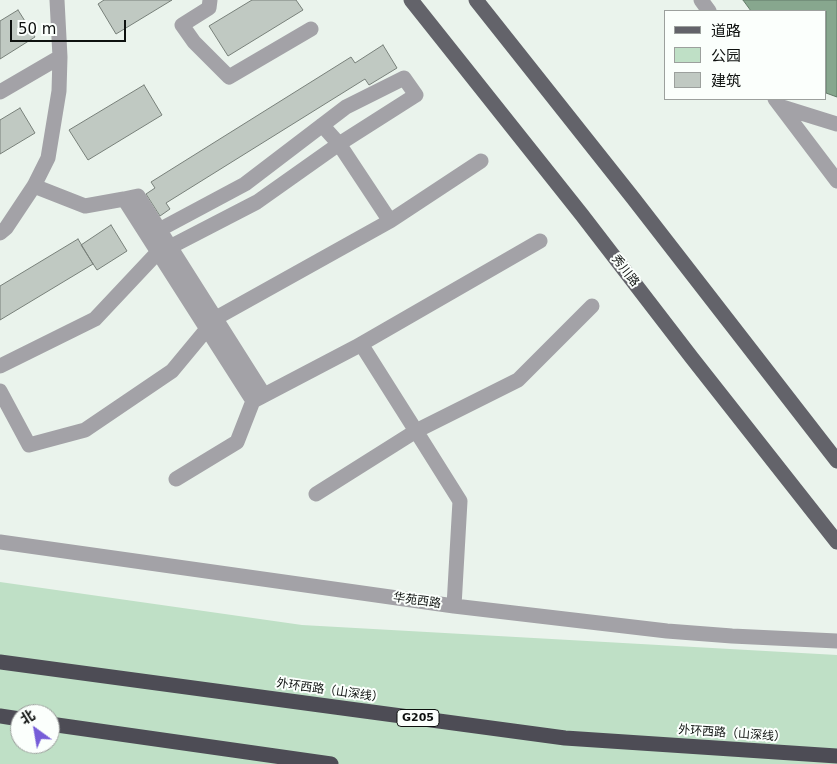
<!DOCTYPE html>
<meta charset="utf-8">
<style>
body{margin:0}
#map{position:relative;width:837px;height:764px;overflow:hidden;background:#eaf3ec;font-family:"DejaVu Sans","Noto Sans SC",sans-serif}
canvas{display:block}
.legend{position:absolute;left:664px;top:10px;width:162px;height:90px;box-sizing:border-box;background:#fbfffc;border:1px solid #9ca09d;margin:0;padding:6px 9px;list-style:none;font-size:15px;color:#0e110f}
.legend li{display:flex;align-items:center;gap:10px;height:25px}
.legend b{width:25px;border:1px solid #9ca09d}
.north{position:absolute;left:10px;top:704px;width:50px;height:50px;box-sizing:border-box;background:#fbfffc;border:1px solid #9ca09d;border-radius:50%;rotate:328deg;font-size:14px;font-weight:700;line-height:20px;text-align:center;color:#0e110f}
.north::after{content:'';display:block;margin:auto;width:18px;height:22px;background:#765dd8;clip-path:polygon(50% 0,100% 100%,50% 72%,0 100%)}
.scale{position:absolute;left:10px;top:20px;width:116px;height:22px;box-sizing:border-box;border:2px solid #0e110f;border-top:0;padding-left:6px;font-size:15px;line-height:18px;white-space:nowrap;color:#0e110f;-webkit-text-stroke:4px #fbfffc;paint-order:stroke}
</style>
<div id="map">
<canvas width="837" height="764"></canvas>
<ul class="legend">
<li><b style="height:6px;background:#63636a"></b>道路</li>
<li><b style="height:14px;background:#bfe0c6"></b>公园</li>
<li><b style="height:14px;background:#c0c9c2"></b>建筑</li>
</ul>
<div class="north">北</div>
<div class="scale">50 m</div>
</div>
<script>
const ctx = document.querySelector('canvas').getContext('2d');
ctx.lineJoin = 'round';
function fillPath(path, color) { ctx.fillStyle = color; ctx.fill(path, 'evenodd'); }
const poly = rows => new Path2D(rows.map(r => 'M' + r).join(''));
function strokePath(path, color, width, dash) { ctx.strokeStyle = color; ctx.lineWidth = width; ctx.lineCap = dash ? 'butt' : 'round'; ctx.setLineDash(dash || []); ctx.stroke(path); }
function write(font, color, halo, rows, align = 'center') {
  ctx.font = font + ' "DejaVu Sans","Noto Sans SC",sans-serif'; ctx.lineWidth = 4; ctx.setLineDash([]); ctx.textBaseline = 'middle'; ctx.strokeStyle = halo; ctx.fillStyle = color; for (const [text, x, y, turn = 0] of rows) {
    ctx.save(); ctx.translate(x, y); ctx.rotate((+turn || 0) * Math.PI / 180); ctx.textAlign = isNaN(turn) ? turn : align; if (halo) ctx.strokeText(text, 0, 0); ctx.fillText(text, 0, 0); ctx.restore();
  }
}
fillPath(poly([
 [0,582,302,625,837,655,837,764,0,764],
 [20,714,50,714,50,744,20,744]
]), '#bfe0c6');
const water = poly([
 [743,0,837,0,837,97,826,93,826,11,751,11,743,0]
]);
fillPath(water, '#87a78e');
strokePath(water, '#637a68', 1);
const building = poly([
 [104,0,172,0,116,34,98,4,104,0],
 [252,0,296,0,303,10,228,56,209,26,252,0],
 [18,10,35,37,0,59,0,21,18,10],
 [383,45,397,68,369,85,365,79,166,203,170,209,160,216,146,194,155,188,151,182,351,57,355,63,383,45],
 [144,85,162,115,88,160,69,130,144,85],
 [20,108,35,133,0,154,0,120,20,108],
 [111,225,127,251,97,270,81,245,111,225],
 [78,239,93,264,0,320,0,286,78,239]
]);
fillPath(building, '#c0c9c2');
strokePath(building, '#78807a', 1);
strokePath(poly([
 [210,0,209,8,182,25,194,42,229,77,311,29],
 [701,0,709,11],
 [0,92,60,57],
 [775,99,837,181],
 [782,107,837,124],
 [322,125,339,144,390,221],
 [34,186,85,206,124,199,253,401,356,347,540,241],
 [124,199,138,196,264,395],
 [159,230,245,184,346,107,404,78,416,95,339,144,257,202,170,247],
 [0,233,6,228,34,186,48,158,59,91,60,57,57,0],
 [361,344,416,431,518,380,592,306],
 [0,366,95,319,158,252],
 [0,391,29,445,85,430,172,371,216,318,390,221,481,161],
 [176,479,237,442,253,401],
 [316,494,416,431,460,501,454,606],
 [0,542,454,606,667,631,732,636,837,641]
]), '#a3a2a7', 15);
strokePath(poly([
 [411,0,582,215,692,358,837,542],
 [476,0,633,198,837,461]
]), '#63636a', 15);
strokePath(poly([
 [0,662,565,738,837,756],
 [0,716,20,719],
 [50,724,331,764]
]), '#4d4c55', 15);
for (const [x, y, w] of [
 [418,718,42]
]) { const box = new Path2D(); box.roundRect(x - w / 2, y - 8.5, w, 17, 4); ctx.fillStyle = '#fbfffc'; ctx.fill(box); strokePath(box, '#0e110f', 1); }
write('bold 11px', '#0e110f', null, [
 ["G205",418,718]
]);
write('12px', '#0e110f', '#fbfffc', [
 ["秀川路",625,271,52],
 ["华苑西路",417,601,8],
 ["外环西路（山深线）",330,691,8],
 ["外环西路（山深线）",732,734,4]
]);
</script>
